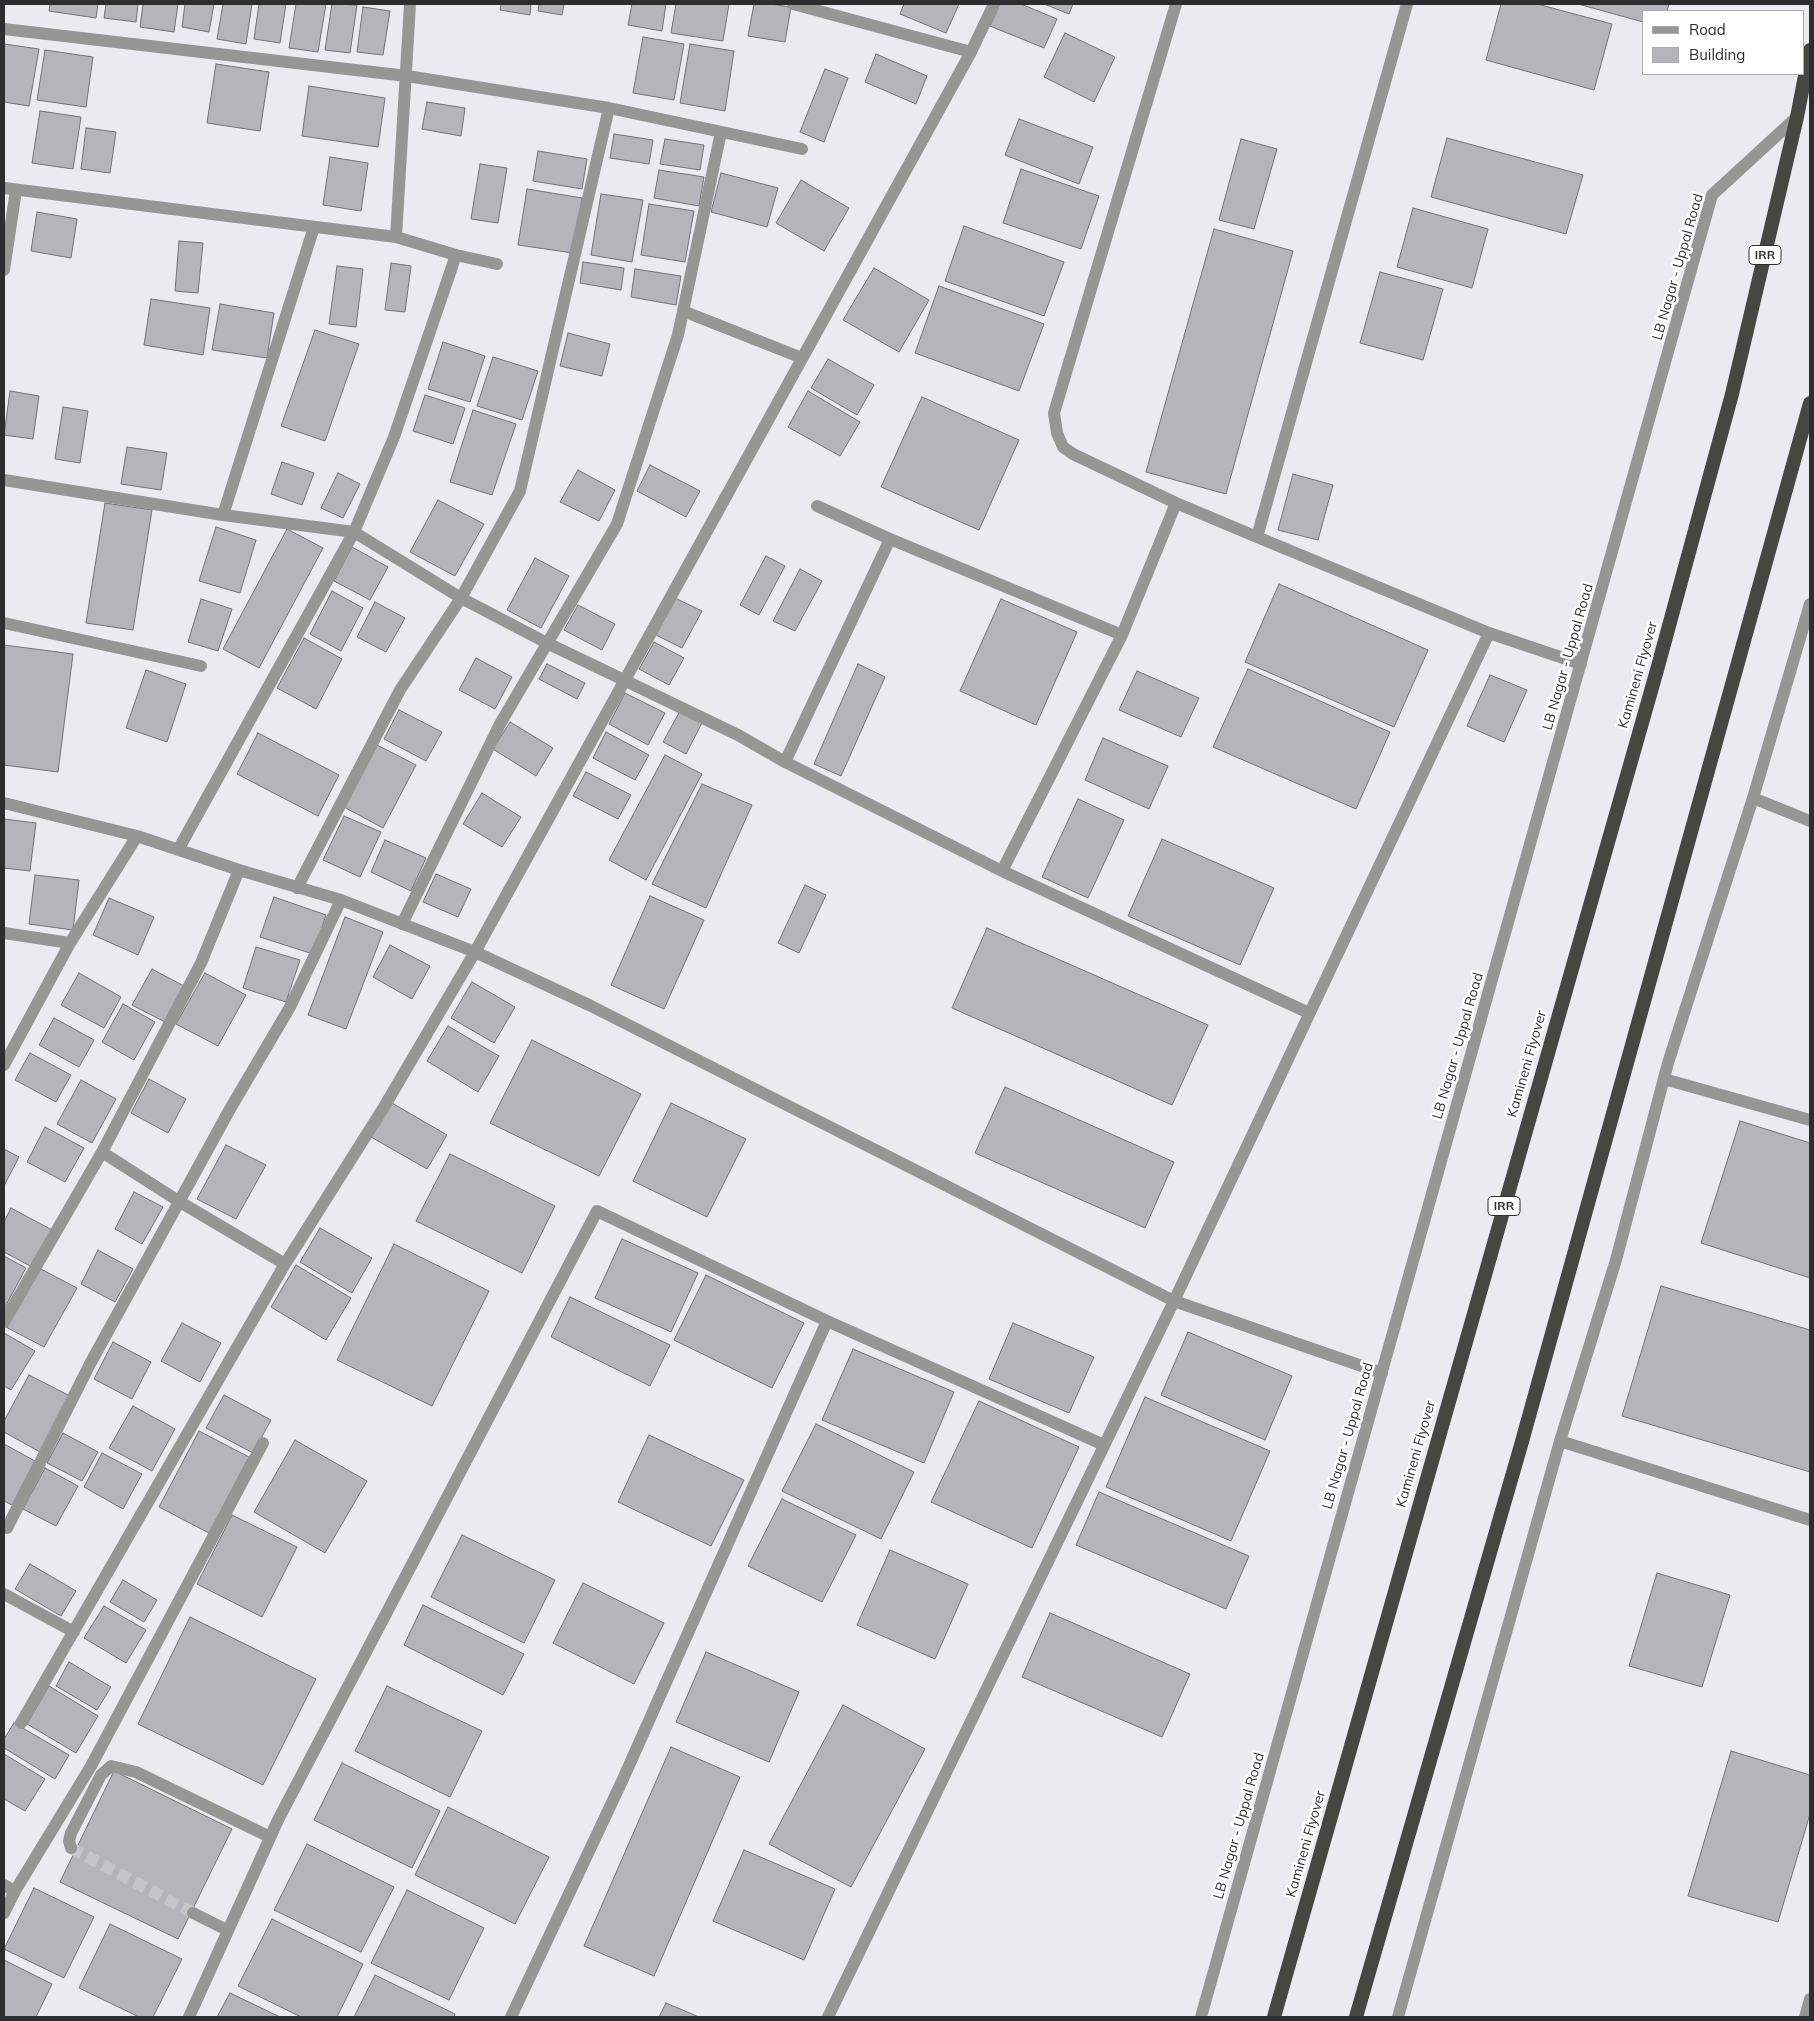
<!DOCTYPE html>
<style>
body{margin:0}
#map{position:relative;width:1814px;height:2021px;overflow:hidden;background:#e9ebf0;font-family:Mulish,sans-serif}
canvas{display:block}
.frame{position:absolute;inset:0;border:5px solid #2c2d2f;pointer-events:none}
.legend{position:absolute;left:1642px;top:10px;width:162px;height:65px;box-sizing:border-box;background:#fff;border:1px solid #ababac;margin:0;padding:6px 9px;list-style:none;font-size:15px;color:#2c2d2f}
.legend li{display:flex;align-items:center;gap:10px;height:25px}
.legend b{width:25px;border:1px solid #ababac}
</style>
<div id="map">
<canvas width="1814" height="2021"></canvas>
<div class="frame"></div>
<ul class="legend">
<li><b style="height:6px;background:#969694"></b>Road</li>
<li><b style="height:14px;background:#b3b5ba"></b>Building</li>
</ul>
</div>
<script>
const ctx = document.querySelector('canvas').getContext('2d');
ctx.lineJoin = 'round';
function fillPath(path, color) { ctx.fillStyle = color; ctx.fill(path, 'evenodd'); }
const poly = rows => new Path2D(rows.map(r => 'M' + r).join(''));
function strokePath(path, color, width, dash) { ctx.strokeStyle = color; ctx.lineWidth = width; ctx.lineCap = dash ? 'butt' : 'round'; ctx.setLineDash(dash || []); ctx.stroke(path); }
function write(font, color, halo, rows, align = 'center') {
  ctx.font = font + ' Mulish,sans-serif'; ctx.lineWidth = 5; ctx.setLineDash([]); ctx.textBaseline = 'middle'; ctx.strokeStyle = halo; ctx.fillStyle = color; for (const [text, x, y, turn = 0] of rows) {
    ctx.save(); ctx.translate(x, y); ctx.rotate((+turn || 0) * Math.PI / 180); ctx.textAlign = isNaN(turn) ? turn : align; if (halo) ctx.strokeText(text, 0, 0); ctx.fillText(text, 0, 0); ctx.restore();
  }
}
const building = poly([
 [50,4,98,4,96,18,49,11,50,4],
 [106,4,138,4,136,22,104,18,106,4],
 [143,4,178,4,174,32,140,27,143,4],
 [185,4,214,4,209,32,182,27,185,4],
 [223,4,252,4,246,44,217,39,223,4],
 [259,4,286,4,280,43,254,39,259,4],
 [296,4,326,4,318,52,289,48,296,4],
 [332,4,357,5,350,53,325,50,332,4],
 [501,4,531,4,530,15,500,10,501,4],
 [539,4,564,4,562,15,538,11,539,4],
 [632,4,666,4,662,31,628,25,632,4],
 [676,4,729,4,723,41,671,33,676,4],
 [754,4,770,4,791,7,785,42,748,36,754,4],
 [904,4,959,4,946,33,900,14,904,4],
 [1000,4,1021,4,1057,19,1044,48,990,26,1000,4],
 [1044,4,1073,4,1069,14,1044,4],
 [1501,4,1537,4,1612,24,1594,90,1486,60,1501,4],
 [1578,4,1669,4,1667,11,1643,11,1643,22,1578,4],
 [363,7,390,11,383,55,357,52,363,7],
 [1065,33,1115,57,1094,102,1044,77,1065,33],
 [643,37,684,44,674,100,633,93,643,37],
 [4,44,39,49,29,106,4,102,4,44],
 [690,44,734,51,725,111,680,103,690,44],
 [45,50,93,57,86,107,37,100,45,50],
 [876,54,927,76,916,104,865,82,876,54],
 [216,64,269,72,260,131,207,123,216,64],
 [825,69,848,78,824,142,800,132,825,69],
 [309,86,385,98,378,147,302,136,309,86],
 [427,102,465,108,461,136,422,129,427,102],
 [40,111,81,117,73,169,32,163,40,111],
 [1019,119,1093,147,1079,184,1005,155,1019,119],
 [86,128,116,132,110,173,81,169,86,128],
 [614,134,653,140,649,164,610,158,614,134],
 [1447,138,1583,175,1566,234,1431,197,1447,138],
 [665,139,704,145,700,170,660,164,665,139],
 [1241,139,1277,149,1254,229,1219,220,1241,139],
 [538,151,587,159,582,189,533,181,538,151],
 [330,157,368,163,361,211,323,205,330,157],
 [480,164,507,168,498,223,471,219,480,164],
 [1021,169,1099,196,1081,249,1003,223,1021,169],
 [659,170,704,177,699,206,654,198,659,170],
 [721,173,778,188,767,227,711,212,721,173],
 [801,180,849,208,824,251,776,223,801,180],
 [527,189,582,198,573,253,518,245,527,189],
 [601,194,643,200,632,262,591,255,601,194],
 [649,204,694,211,685,262,641,255,649,204],
 [1413,208,1488,229,1472,288,1397,267,1413,208],
 [37,212,77,219,71,258,31,251,37,212],
 [964,226,1064,262,1044,316,945,281,964,226],
 [1214,229,1293,251,1226,494,1146,472,1214,229],
 [179,241,203,243,198,293,175,291,179,241],
 [583,262,624,268,621,290,580,283,583,262],
 [391,263,411,266,405,312,385,310,391,263],
 [337,266,363,269,356,327,329,324,337,266],
 [874,268,929,300,899,352,843,320,874,268],
 [635,269,681,276,676,305,631,297,635,269],
 [1380,272,1443,289,1423,360,1360,343,1380,272],
 [939,286,1044,324,1019,391,915,353,939,286],
 [151,299,210,308,203,355,144,345,151,299],
 [220,304,274,313,267,358,212,350,220,304],
 [315,330,359,344,325,441,281,426,315,330],
 [568,333,610,344,602,376,560,366,568,333],
 [443,342,485,356,470,402,428,389,443,342],
 [493,357,538,371,522,420,477,406,493,357],
 [828,359,874,385,857,415,811,388,828,359],
 [10,391,39,396,33,439,4,435,10,391],
 [808,391,860,422,840,456,788,427,808,391],
 [425,395,465,408,453,444,413,431,425,395],
 [922,397,1019,440,979,530,881,487,922,397],
 [63,407,88,411,80,463,55,459,63,407],
 [473,410,516,424,492,495,450,482,473,410],
 [127,447,167,453,161,490,121,484,127,447],
 [282,462,314,473,302,505,271,494,282,462],
 [650,465,700,491,686,517,637,491,650,465],
 [578,470,615,490,599,521,560,502,578,470],
 [338,473,360,484,343,518,321,508,338,473],
 [1293,474,1333,485,1318,540,1278,530,1293,474],
 [438,500,484,524,455,576,410,552,438,500],
 [105,503,152,510,133,630,86,623,105,503],
 [216,527,256,540,240,593,199,581,216,527],
 [287,529,323,548,259,668,223,649,287,529],
 [352,547,388,567,370,600,334,581,352,547],
 [766,556,785,566,759,615,740,605,766,556],
 [535,558,569,576,541,628,507,610,535,558],
 [800,569,822,581,795,631,773,621,800,569],
 [1279,584,1428,650,1394,727,1245,662,1279,584],
 [332,591,363,608,341,651,310,634,332,591],
 [673,597,702,611,682,648,654,634,673,597],
 [201,599,232,609,218,651,188,642,201,599],
 [1001,599,1077,632,1036,725,960,691,1001,599],
 [375,602,405,618,386,652,357,637,375,602],
 [578,605,615,624,602,650,564,630,578,605],
 [304,638,342,659,316,709,277,688,304,638],
 [654,642,684,658,669,685,639,669,654,642],
 [4,645,73,654,58,772,4,765,4,645],
 [476,658,512,677,495,709,459,690,476,658],
 [547,664,585,683,577,699,539,679,547,664],
 [858,664,885,677,841,776,814,764,858,664],
 [1248,669,1390,732,1356,809,1213,747,1248,669],
 [146,670,186,684,167,742,126,728,146,670],
 [1137,671,1199,698,1181,737,1119,710,1137,671],
 [1490,675,1527,690,1504,742,1467,726,1490,675],
 [625,693,665,713,648,745,609,724,625,693],
 [681,709,703,721,686,754,663,742,681,709],
 [399,710,442,732,426,761,384,739,399,710],
 [510,722,553,748,536,776,493,749,510,722],
 [606,732,649,755,635,780,593,758,606,732],
 [258,733,339,775,318,816,237,774,258,733],
 [1103,738,1168,766,1149,809,1085,780,1103,738],
 [377,745,416,765,383,828,344,807,377,745],
 [665,755,702,774,646,880,609,860,665,755],
 [586,772,631,795,618,819,573,796,586,772],
 [702,784,752,805,706,908,652,884,702,784],
 [482,793,521,817,502,847,463,824,482,793],
 [1078,799,1124,820,1088,898,1042,877,1078,799],
 [344,816,381,832,360,877,323,860,344,816],
 [4,819,36,823,30,871,4,868,4,819],
 [1162,839,1274,888,1240,965,1128,916,1162,839],
 [385,840,426,858,411,891,371,872,385,840],
 [436,874,471,889,458,917,423,902,436,874],
 [35,875,79,880,73,930,29,924,35,875],
 [805,885,826,895,799,953,778,943,805,885],
 [650,896,704,920,664,1009,611,985,650,896],
 [274,897,326,915,313,954,260,937,274,897],
 [109,898,154,917,138,955,93,935,109,898],
 [345,917,383,932,346,1029,308,1015,345,917],
 [987,928,1208,1025,1172,1105,952,1008,987,928],
 [390,945,430,966,412,999,373,977,390,945],
 [256,947,300,960,286,1002,243,988,256,947],
 [152,969,184,986,165,1022,132,1005,152,969],
 [79,973,121,997,104,1028,61,1005,79,973],
 [205,973,246,995,218,1046,176,1024,205,973],
 [472,982,515,1007,494,1043,451,1018,472,982],
 [123,1004,155,1022,134,1060,102,1042,123,1004],
 [54,1018,94,1040,79,1067,39,1045,54,1018],
 [448,1026,499,1056,478,1092,427,1061,448,1026],
 [532,1040,641,1094,599,1176,490,1123,532,1040],
 [30,1053,71,1075,56,1102,15,1080,30,1053],
 [149,1079,186,1099,168,1133,131,1113,149,1079],
 [81,1080,116,1099,92,1143,57,1124,81,1080],
 [1005,1087,1174,1162,1145,1228,975,1153,1005,1087],
 [392,1103,447,1135,427,1169,371,1137,392,1103],
 [671,1103,746,1139,707,1217,633,1181,671,1103],
 [1740,1121,1810,1143,1810,1278,1701,1243,1740,1121],
 [45,1127,84,1148,65,1182,27,1162,45,1127],
 [226,1145,266,1165,236,1219,197,1199,226,1145],
 [4,1149,19,1157,4,1186,4,1149],
 [450,1154,555,1206,522,1273,416,1221,450,1154],
 [134,1192,163,1207,142,1244,115,1229,134,1192],
 [11,1208,52,1230,32,1267,4,1252,4,1222,11,1208],
 [320,1228,372,1258,352,1293,300,1262,320,1228],
 [622,1239,698,1273,671,1332,595,1298,622,1239],
 [394,1244,489,1291,432,1406,337,1360,394,1244],
 [98,1250,133,1269,115,1302,81,1284,98,1250],
 [4,1256,26,1268,4,1309,4,1256],
 [296,1265,351,1298,326,1340,271,1307,296,1265],
 [39,1268,77,1288,44,1347,6,1327,39,1268],
 [706,1275,804,1323,772,1388,674,1340,706,1275],
 [1661,1286,1810,1330,1810,1472,1622,1416,1661,1286],
 [570,1297,670,1345,650,1386,551,1337,570,1297],
 [182,1323,221,1343,200,1382,161,1361,182,1323],
 [1013,1323,1094,1357,1069,1413,989,1379,1013,1323],
 [1188,1332,1292,1376,1265,1440,1161,1395,1188,1332],
 [4,1333,35,1351,11,1390,4,1386,4,1333],
 [113,1342,151,1362,132,1399,94,1379,113,1342],
 [853,1349,954,1392,924,1463,822,1420,853,1349],
 [29,1375,70,1396,40,1452,4,1432,4,1421,29,1375],
 [224,1395,271,1420,253,1453,206,1428,224,1395],
 [1145,1397,1270,1451,1231,1541,1106,1487,1145,1397],
 [979,1401,1079,1447,1032,1548,931,1502,979,1401],
 [133,1406,175,1429,152,1471,109,1448,133,1406],
 [816,1424,914,1472,881,1539,782,1491,816,1424],
 [199,1431,249,1457,209,1533,159,1507,199,1431],
 [63,1433,98,1452,82,1481,47,1463,63,1433],
 [649,1435,744,1480,711,1546,618,1502,649,1435],
 [295,1440,367,1481,325,1553,254,1512,295,1440],
 [4,1444,35,1461,12,1505,4,1501,4,1444],
 [102,1453,142,1474,123,1509,84,1487,102,1453],
 [45,1468,78,1486,56,1526,23,1509,45,1468],
 [1099,1492,1249,1556,1226,1609,1076,1545,1099,1492],
 [782,1499,856,1535,822,1602,748,1566,782,1499],
 [232,1515,297,1547,262,1617,197,1584,232,1515],
 [462,1535,555,1580,524,1643,431,1597,462,1535],
 [890,1550,968,1584,935,1659,857,1625,890,1550],
 [30,1564,76,1591,61,1616,15,1589,30,1564],
 [1657,1573,1730,1595,1702,1687,1629,1666,1657,1573],
 [123,1580,157,1600,144,1622,110,1602,123,1580],
 [583,1583,664,1623,634,1684,553,1643,583,1583],
 [423,1605,524,1654,503,1695,404,1645,423,1605],
 [104,1606,146,1630,126,1663,84,1638,104,1606],
 [1050,1613,1190,1674,1162,1737,1022,1677,1050,1613],
 [190,1617,316,1679,263,1785,138,1724,190,1617],
 [706,1652,799,1692,769,1762,676,1722,706,1652],
 [69,1662,111,1687,97,1710,56,1686,69,1662],
 [49,1686,98,1716,76,1753,27,1724,49,1686],
 [387,1686,482,1731,450,1797,355,1751,387,1686],
 [843,1705,925,1749,851,1887,769,1844,843,1705],
 [14,1723,69,1755,55,1779,4,1748,4,1739,14,1723],
 [671,1747,740,1777,654,1976,584,1946,671,1747],
 [1731,1751,1810,1775,1810,1814,1778,1922,1688,1896,1731,1751],
 [4,1754,45,1779,25,1811,4,1799,4,1754],
 [342,1763,440,1811,412,1868,314,1820,342,1763],
 [114,1771,232,1829,178,1939,60,1882,114,1771],
 [448,1807,549,1857,515,1924,415,1875,448,1807],
 [307,1844,394,1887,361,1952,274,1910,307,1844],
 [744,1850,835,1889,804,1960,713,1921,744,1850],
 [34,1888,94,1917,64,1978,4,1949,34,1888],
 [407,1890,484,1928,449,2000,371,1963,407,1890],
 [272,1919,363,1964,337,2017,301,2017,238,1986,272,1919],
 [110,1924,182,1959,153,2017,139,2017,79,1988,110,1924],
 [4,1960,52,1984,36,2017,4,2017,4,1960],
 [375,1975,455,2014,454,2017,354,2017,375,1975],
 [230,1993,280,2017,217,2017,230,1993],
 [666,2003,699,2017,659,2017,666,2003]
]);
fillPath(building, '#b3b5ba');
strokePath(building, '#717377', 1);
strokePath(poly([
 [71,1848,193,1913]
]), '#c3c5c9', 12, [12, 6]);
strokePath(poly([
 [1805,2017,1810,1999]
]), '#969694', 12);
strokePath(poly([
 [793,4,971,52],
 [1176,4,1054,413,1057,433,1063,447,1073,454,1176,503,1257,537,1489,633,1581,664],
 [4,29,407,76,609,108,802,149],
 [4,188,396,237,456,255,497,264],
 [396,237,410,4],
 [4,270,16,190],
 [683,311,802,358],
 [4,480,223,515,314,227],
 [817,506,890,539,1122,635],
 [223,515,354,532,461,598,547,643,738,735,785,762,1002,871,1309,1013],
 [1257,537,1407,4],
 [4,623,201,666],
 [785,762,890,539],
 [1753,798,1810,821],
 [4,803,137,836,239,870,341,900,475,952,589,1005,1174,1301,1382,1373],
 [178,850,354,532,394,437,456,255],
 [1002,871,1122,635,1176,503],
 [297,888,400,690,461,598,520,491,609,108],
 [402,924,500,724,617,524,678,335,721,132],
 [4,933,70,943],
 [4,1065,70,943,137,836],
 [1664,1079,1810,1120],
 [102,1152,180,1202,285,1264],
 [4,1322,102,1152,201,963,239,870],
 [1560,1441,1810,1520],
 [7,1528,90,1364,230,1109,290,1007,341,900],
 [4,1594,74,1632],
 [21,1723,285,1264,384,1107,475,952,971,52,994,4],
 [71,1848,69,1841,71,1833,101,1775,111,1766,136,1772,270,1837],
 [4,1885,15,1891,4,1913],
 [15,1891,91,1766,263,1443],
 [193,1913,227,1930],
 [189,2017,278,1820,597,1211,827,1321,1104,1445],
 [511,2017,623,1779,827,1321],
 [828,2017,1174,1301,1489,633]
]), '#969694', 12);
strokePath(poly([
 [1201,2017,1712,195,1797,117],
 [1398,2017,1560,1441,1616,1260,1668,1063,1753,798,1810,604]
]), '#969694', 12);
strokePath(poly([
 [1274,2017,1657,670,1732,394,1797,117,1810,50],
 [1356,2017,1521,1445,1810,403]
]), '#464642', 14);
for (const [x, y, w] of [
 [1765,255,32],
 [1504,1206,32]
]) { const box = new Path2D(); box.roundRect(x - w / 2, y - 9.5, w, 19, 4); ctx.fillStyle = '#fff'; ctx.fill(box); strokePath(box, '#2c2d2f', 1); }
write('bold 12px', '#2c2d2f', null, [
 ["IRR",1765,255],
 ["IRR",1504,1206]
]);
write('14px', '#2c2d2f', '#fff', [
 ["LB Nagar - Uppal Road",1678,267,-74],
 ["LB Nagar - Uppal Road",1568,657,-74],
 ["Kamineni Flyover",1638,675,-74],
 ["LB Nagar - Uppal Road",1458,1046,-74],
 ["Kamineni Flyover",1527,1064,-74],
 ["LB Nagar - Uppal Road",1348,1436,-74],
 ["Kamineni Flyover",1416,1454,-74],
 ["LB Nagar - Uppal Road",1239,1826,-74],
 ["Kamineni Flyover",1306,1844,-74]
]);
</script>
